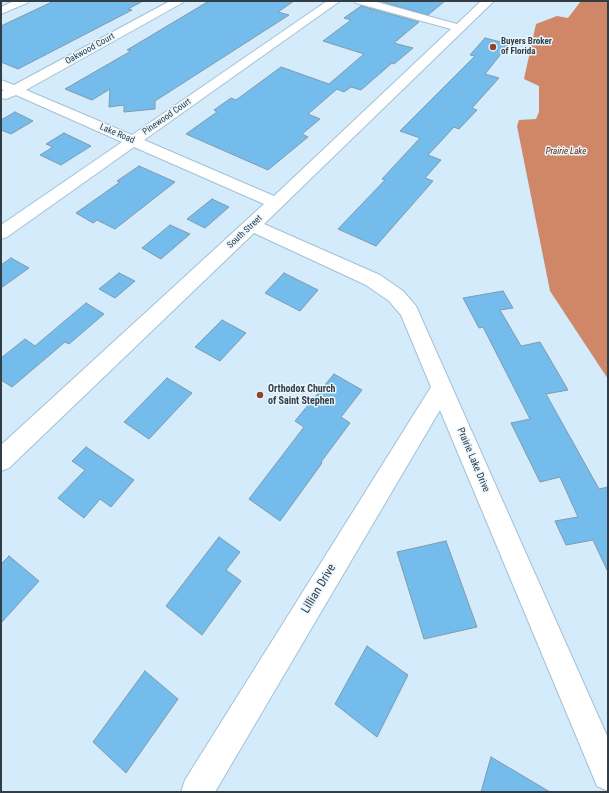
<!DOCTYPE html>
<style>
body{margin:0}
#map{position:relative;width:609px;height:793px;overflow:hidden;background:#d3ebfb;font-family:"Roboto Condensed",sans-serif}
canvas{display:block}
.frame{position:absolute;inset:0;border:2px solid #323d45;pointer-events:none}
</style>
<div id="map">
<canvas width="609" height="793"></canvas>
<div class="frame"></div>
</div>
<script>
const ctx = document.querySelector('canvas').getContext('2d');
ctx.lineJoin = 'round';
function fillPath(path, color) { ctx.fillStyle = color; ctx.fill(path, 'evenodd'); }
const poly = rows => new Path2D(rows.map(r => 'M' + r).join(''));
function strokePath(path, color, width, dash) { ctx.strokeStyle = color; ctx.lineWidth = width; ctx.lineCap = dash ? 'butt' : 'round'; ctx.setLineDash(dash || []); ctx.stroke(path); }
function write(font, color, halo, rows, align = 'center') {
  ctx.font = font + ' "Roboto Condensed",sans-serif'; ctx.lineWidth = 3; ctx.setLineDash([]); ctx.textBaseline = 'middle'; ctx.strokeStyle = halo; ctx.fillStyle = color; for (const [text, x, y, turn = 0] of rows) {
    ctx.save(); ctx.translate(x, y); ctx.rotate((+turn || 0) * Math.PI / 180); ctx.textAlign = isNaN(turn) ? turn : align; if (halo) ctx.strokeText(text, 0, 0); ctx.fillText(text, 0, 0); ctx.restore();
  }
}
fillPath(poly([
 [581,1,608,1,608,379,550,291,517,126,519,120,536,119,539,112,539,86,524,79,536,24,557,16,568,18]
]), '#cf8767');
const building = poly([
 [54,1,143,1,128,9,132,10,18,69,1,62,1,26,54,1],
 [209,1,294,1,278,12,289,15,155,101,155,109,124,112,124,105,109,107,110,89,92,100,65,89,131,51,127,50,209,1],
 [379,1,445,1,428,15,379,1],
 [361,6,419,22,394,43,413,48,394,64,392,63,361,90,351,87,344,92,337,89,308,114,320,119,302,134,308,137,268,170,186,134,217,112,214,110,231,98,236,100,281,67,329,84,364,54,323,41,351,20,344,18,361,6],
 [485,38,509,44,485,74,499,78,472,108,477,110,459,129,454,127,428,155,441,160,425,178,433,181,376,246,338,229,385,180,382,179,420,138,400,131,475,56,470,55,485,38],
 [15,112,33,121,11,134,1,130,1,120,15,112],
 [64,133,91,146,61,165,40,155,53,147,46,144,64,133],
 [139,166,175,182,115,229,97,220,93,223,76,213,120,182,117,181,139,166],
 [212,199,229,207,205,228,187,219,212,199],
 [170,225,190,234,161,259,142,248,170,225],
 [11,258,29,268,1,288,1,265,11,258],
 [119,273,135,281,115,298,99,289,119,273],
 [284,273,318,290,300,311,265,293,284,273],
 [503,291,513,308,500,310,521,346,540,342,568,390,546,394,599,489,608,487,608,572,593,540,566,545,555,521,578,517,560,477,540,482,511,423,530,419,483,327,479,328,463,298,503,291],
 [86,303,104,314,69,344,65,342,12,387,1,380,1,358,25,339,35,346,86,303],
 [222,320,246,333,220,361,195,347,222,320],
 [334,374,362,390,341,417,350,423,321,462,322,463,280,521,249,499,304,427,295,421,334,374],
 [167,378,192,393,149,439,124,422,167,378],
 [86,447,134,480,111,507,100,499,84,518,58,498,85,470,72,461,86,447],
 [219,537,240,552,226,570,241,581,202,635,166,606,219,537],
 [446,541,477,627,424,639,397,552,446,541],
 [9,556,39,581,1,623,1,564,9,556],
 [367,646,408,675,377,737,335,704,367,646],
 [145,671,178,699,126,773,93,742,145,671],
 [491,757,550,792,481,792,491,757]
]);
fillPath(building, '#73bceb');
strokePath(building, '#7f9aad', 1);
const minor = poly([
 [14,1,29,1,27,3,1,14,1,7,14,1],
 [170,1,184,1,182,3,26,90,132,135,327,1,340,1,144,140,274,196,451,29,356,3,354,1,373,1,457,24,481,1,494,1,264,224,380,275,403,291,416,306,608,738,608,791,597,786,440,410,215,792,181,792,185,780,431,387,401,315,389,301,366,285,254,233,9,468,1,471,1,445,264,204,134,147,7,237,1,239,1,225,122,142,16,95,6,99,1,98,1,92,4,90,1,89,1,80,14,85,170,1]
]);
strokePath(minor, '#a4c1d4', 2);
fillPath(minor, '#fff');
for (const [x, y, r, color] of [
 [493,47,4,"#8e4624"],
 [260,395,4,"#8e4624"]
]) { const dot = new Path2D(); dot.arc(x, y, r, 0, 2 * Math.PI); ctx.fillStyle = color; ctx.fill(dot); strokePath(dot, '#eaf6fe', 1.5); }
write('bold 9px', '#323d45', '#eaf6fe', [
 ["Buyers Broker",501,42],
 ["of Florida",501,52]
], 'left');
write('9px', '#323d45', '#eaf6fe', [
 ["Oakwood Court",90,49,-29],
 ["Pinewood Court",167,117,-35],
 ["Lake Road",117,134,23],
 ["South Street",245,232,-43]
]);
write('italic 9px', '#642400', '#eaf6fe', [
 ["Prairie Lake",566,152]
]);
write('bold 10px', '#323d45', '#eaf6fe', [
 ["Orthodox Church",268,389],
 ["of Saint Stephen",268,401]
], 'left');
write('10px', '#323d45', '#eaf6fe', [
 ["Prairie Lake Drive",473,460,67]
]);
write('12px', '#323d45', '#eaf6fe', [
 ["Lillian Drive",319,589,-59]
]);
</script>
